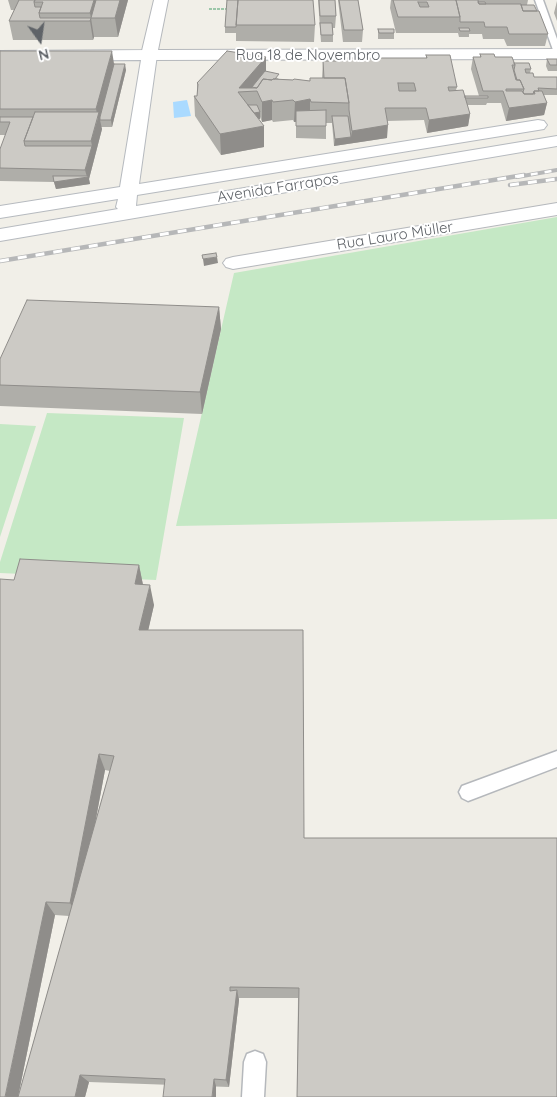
<!DOCTYPE html>
<meta charset="utf-8">
<style>
body{margin:0}
#map{position:relative;width:557px;height:1097px;overflow:hidden;background:#f1efe8;font-family:Quicksand,sans-serif}
canvas{display:block}
.north{position:absolute;left:15px;top:15px;width:50px;height:50px;-webkit-text-stroke:4px #fff;paint-order:stroke;rotate:166deg;font-size:14px;font-weight:700;line-height:20px;text-align:center;color:#5f6368}
.north::after{content:'';display:block;margin:auto;width:18px;height:22px;background:#5f6368;clip-path:polygon(50% 0,100% 100%,50% 72%,0 100%)}
</style>
<div id="map">
<canvas width="557" height="1097"></canvas>
<div class="north">N</div>
</div>
<script>
const ctx = document.querySelector('canvas').getContext('2d');
ctx.lineJoin = 'round';
function fillPath(path, color) { ctx.fillStyle = color; ctx.fill(path, 'evenodd'); }
const poly = rows => new Path2D(rows.map(r => 'M' + r).join(''));
function strokePath(path, color, width, dash) { ctx.strokeStyle = color; ctx.lineWidth = width; ctx.lineCap = dash ? 'butt' : 'round'; ctx.setLineDash(dash || []); ctx.stroke(path); }
function write(font, color, halo, rows, align = 'center') {
  ctx.font = font + ' Quicksand,sans-serif'; ctx.lineWidth = 4; ctx.setLineDash([]); ctx.textBaseline = 'middle'; ctx.strokeStyle = halo; ctx.fillStyle = color; for (const [text, x, y, turn = 0] of rows) {
    ctx.save(); ctx.translate(x, y); ctx.rotate((+turn || 0) * Math.PI / 180); ctx.textAlign = isNaN(turn) ? turn : align; if (halo) ctx.strokeText(text, 0, 0); ctx.fillText(text, 0, 0); ctx.restore();
  }
}
fillPath(poly([
 [557,217,557,519,176,526,234,273],
 [47,413,184,418,156,580,0,573,0,562],
 [0,424,36,426,0,537]
]), '#c5e8c5');
fillPath(poly([
 [187,100,191,116,174,118,173,102]
]), '#aadaff');
const lane = poly([
 [535,0,543,0,557,39,557,53,553,50,535,0],
 [557,751,557,767,468,801,462,798,459,792,462,786,557,751],
 [255,1051,263,1054,266,1062,264,1097,242,1097,244,1062,247,1054,255,1051]
]);
const street = poly([
 [154,0,168,0,158,50,557,49,557,59,149,60,144,58,141,55,154,0],
 [557,203,557,215,233,269,226,267,223,263,226,259,233,257,557,203]
]);
const secondary = poly([
 [149,50,154,52,157,55,139,184,538,120,544,121,547,125,544,129,538,130,137,195,136,206,557,136,557,146,0,241,0,229,118,209,116,207,118,199,0,218,0,206,120,187,141,60,0,61,0,51,149,50]
]);
strokePath(lane, '#b5b8bc', 3);
strokePath(street, '#b5b8bc', 2);
strokePath(secondary, '#b6babf', 2);
strokePath(poly([
 [209,9,228,9]
]), '#9cc7a9', 2, [3, 1]);
fillPath(lane, '#fff');
fillPath(street, '#fff');
fillPath(secondary, '#fff');
const railFar1 = poly([
 [517,177,557,170]
]);
const rail = poly([
 [510,185,557,179],
 [0,261,524,175]
]);
strokePath(railFar1, '#b6b7b8', 4);
strokePath(rail, '#b6b7b8', 4.5);
strokePath(railFar1, '#fff', 2.5, [7]);
strokePath(rail, '#fff', 3, [9]);
fillPath(poly([
 [8,0,128,0,118,37,94,37,93,40,13,40,9,21,14,10,11,10],
 [227,0,315,25,314,42,236,41,236,33,225,33,225,27],
 [318,0,335,0,336,16,335,28,333,28,333,42,321,42],
 [338,0,358,0,363,30,362,42,343,42],
 [391,0,528,0,527,5,548,34,545,46,507,46,504,39,483,39,482,34,469,34,469,37,459,37,458,33,396,33,390,8],
 [557,1,557,21,554,13],
 [378,29,394,33,394,39,378,39],
 [0,51,114,64,126,70,112,127,101,127,102,129,89,179,90,184,56,189,54,182,0,181,0,149,6,135,0,135],
 [480,54,495,57,531,69,530,73,534,77,557,77,557,95,544,95,547,103,544,115,506,121,501,103,487,103,486,105,467,105,470,114,468,126,427,133,424,120,387,121,387,138,334,146,332,123,326,123,326,139,296,138,296,122,294,122,293,120,273,122,272,120,262,122,260,117,260,119,258,119,264,147,221,155,195,116,194,96,197,96,197,83,266,57,266,71,279,79,310,81,322,78,323,61,341,61,341,58,426,58,426,55,457,87,456,90,465,96,479,96,471,69,473,57,480,57],
 [547,59,557,59,557,73,557,71,548,71,546,66],
 [219,307,221,329,202,414,0,406,0,359],
 [139,565,143,585,154,605,148,630,304,838,557,1097,297,1097,298,998,239,998,239,1000,229,1087,89,1082,85,1097,18,1097,69,916,55,915,18,1097,14,580],
 [105,770,110,771,95,823]
]), '#afaea9');
fillPath(poly([
 [94,0,105,0,91,18,94,37,93,40,90,21,91,18,90,13],
 [120,0,128,0,118,37,115,18],
 [112,51,115,70,100,120,102,129,89,179,90,184,56,189,54,182,87,177,85,170,92,146,91,141,98,118,96,109],
 [266,57,266,77,252,87,252,91,239,88],
 [125,64,126,70,112,127,111,120],
 [310,99,310,119,294,122,295,102],
 [272,100,272,120,262,122,262,102],
 [547,103,544,115,506,121,509,108],
 [260,112,260,119,246,121,246,115],
 [470,114,468,126,427,133,429,120],
 [388,125,387,138,334,146,335,139,351,137,352,131],
 [264,126,264,147,221,155,220,134],
 [217,257,218,263,204,266,203,259],
 [219,307,221,329,202,414,200,392],
 [139,565,143,585,135,584],
 [150,585,154,605,144,649,139,630],
 [99,754,105,770,78,916,70,903],
 [46,902,55,915,18,1097,5,1097],
 [237,990,239,1000,229,1087,226,1080],
 [80,1075,89,1082,85,1097,75,1097],
 [214,1079,216,1086,216,1097,212,1097]
]), '#8f8d8a');
const building = poly([
 [19,0,35,0,34,2,35,7,41,7,39,13,40,18,91,18,96,0,120,0,115,18,91,18,90,21,9,21,19,0],
 [35,0,94,0,90,13,39,13,43,2,34,2,35,0],
 [227,0,238,0,236,27,225,27,227,0],
 [238,0,313,0,315,25,236,25,238,0],
 [319,0,335,0,336,16,320,16,319,0],
 [339,0,358,0,363,30,344,30,339,0],
 [393,0,456,0,460,17,398,17,393,0],
 [418,2,427,2,429,7,420,7,418,2],
 [456,0,478,0,479,4,521,4,523,11,539,11,548,34,509,34,507,27,485,27,484,22,460,22,460,17,456,0],
 [478,2,485,2,486,4,479,4,478,2],
 [521,5,534,5,537,11,523,11,521,5],
 [320,23,332,23,333,35,321,35,320,23],
 [459,28,469,28,470,31,460,31,459,28],
 [378,29,394,29,394,33,379,33,378,29],
 [0,51,112,51,96,109,0,109,0,51],
 [227,51,266,57,239,88,257,88,263,79,272,80,273,79,293,80,294,79,310,81,310,78,345,78,349,103,311,102,310,99,295,102,293,100,273,102,272,100,262,102,257,91,238,92,264,126,220,134,194,96,197,96,198,84,197,83,227,51],
 [480,54,494,54,495,57,512,57,515,65,512,65,516,80,520,80,524,89,506,89,506,91,522,91,524,94,535,94,534,91,542,91,547,103,509,108,503,91,483,91,473,57,481,57,480,54],
 [426,55,450,55,457,87,448,87,449,91,463,90,470,114,429,120,426,108,385,108,388,125,352,131,349,110,349,103,345,78,324,78,323,61,341,61,341,58,427,58,426,55],
 [398,83,414,83,416,91,399,91,398,83],
 [547,59,557,59,557,65,550,65,547,59],
 [514,63,529,63,531,69,525,69,526,73,533,73,534,77,557,77,557,89,538,88,539,91,534,91,533,94,524,94,523,92,524,89,520,80,517,80,514,70,515,65,514,63],
 [114,64,125,64,111,120,100,120,100,117,114,64],
 [265,71,279,74,275,79,273,79,272,80,263,79,257,88,252,87,265,71],
 [465,96,488,96,488,98,465,98,465,96],
 [248,105,257,105,260,112,254,113,248,105],
 [326,110,326,126,296,126,296,111,326,110],
 [35,112,99,112,91,141,24,141,35,112],
 [332,116,348,116,351,137,335,139,332,116],
 [0,117,33,117,24,141,25,146,92,146,85,170,0,168,0,149,10,122,0,122,0,117],
 [53,176,88,176,88,177,54,182,53,176],
 [216,253,217,257,203,259,202,255,216,253],
 [27,300,219,307,200,392,0,385,0,359,27,300],
 [20,559,139,565,135,584,150,585,139,630,303,630,304,838,557,838,557,1097,297,1097,299,988,230,987,230,991,237,990,226,1080,214,1079,212,1097,163,1097,165,1079,80,1075,75,1097,18,1097,114,756,99,754,70,903,46,902,5,1097,0,1097,0,579,14,580,20,559]
]);
fillPath(building, '#cccac5');
strokePath(building, '#8f8d8a', 1);
write('15px', '#5f6368', '#fff', [
 ["Rua 18 de Novembro",308,55],
 ["Avenida Farrapos",278,188,-9],
 ["Rua Lauro Müller",395,236,-9]
]);
</script>
